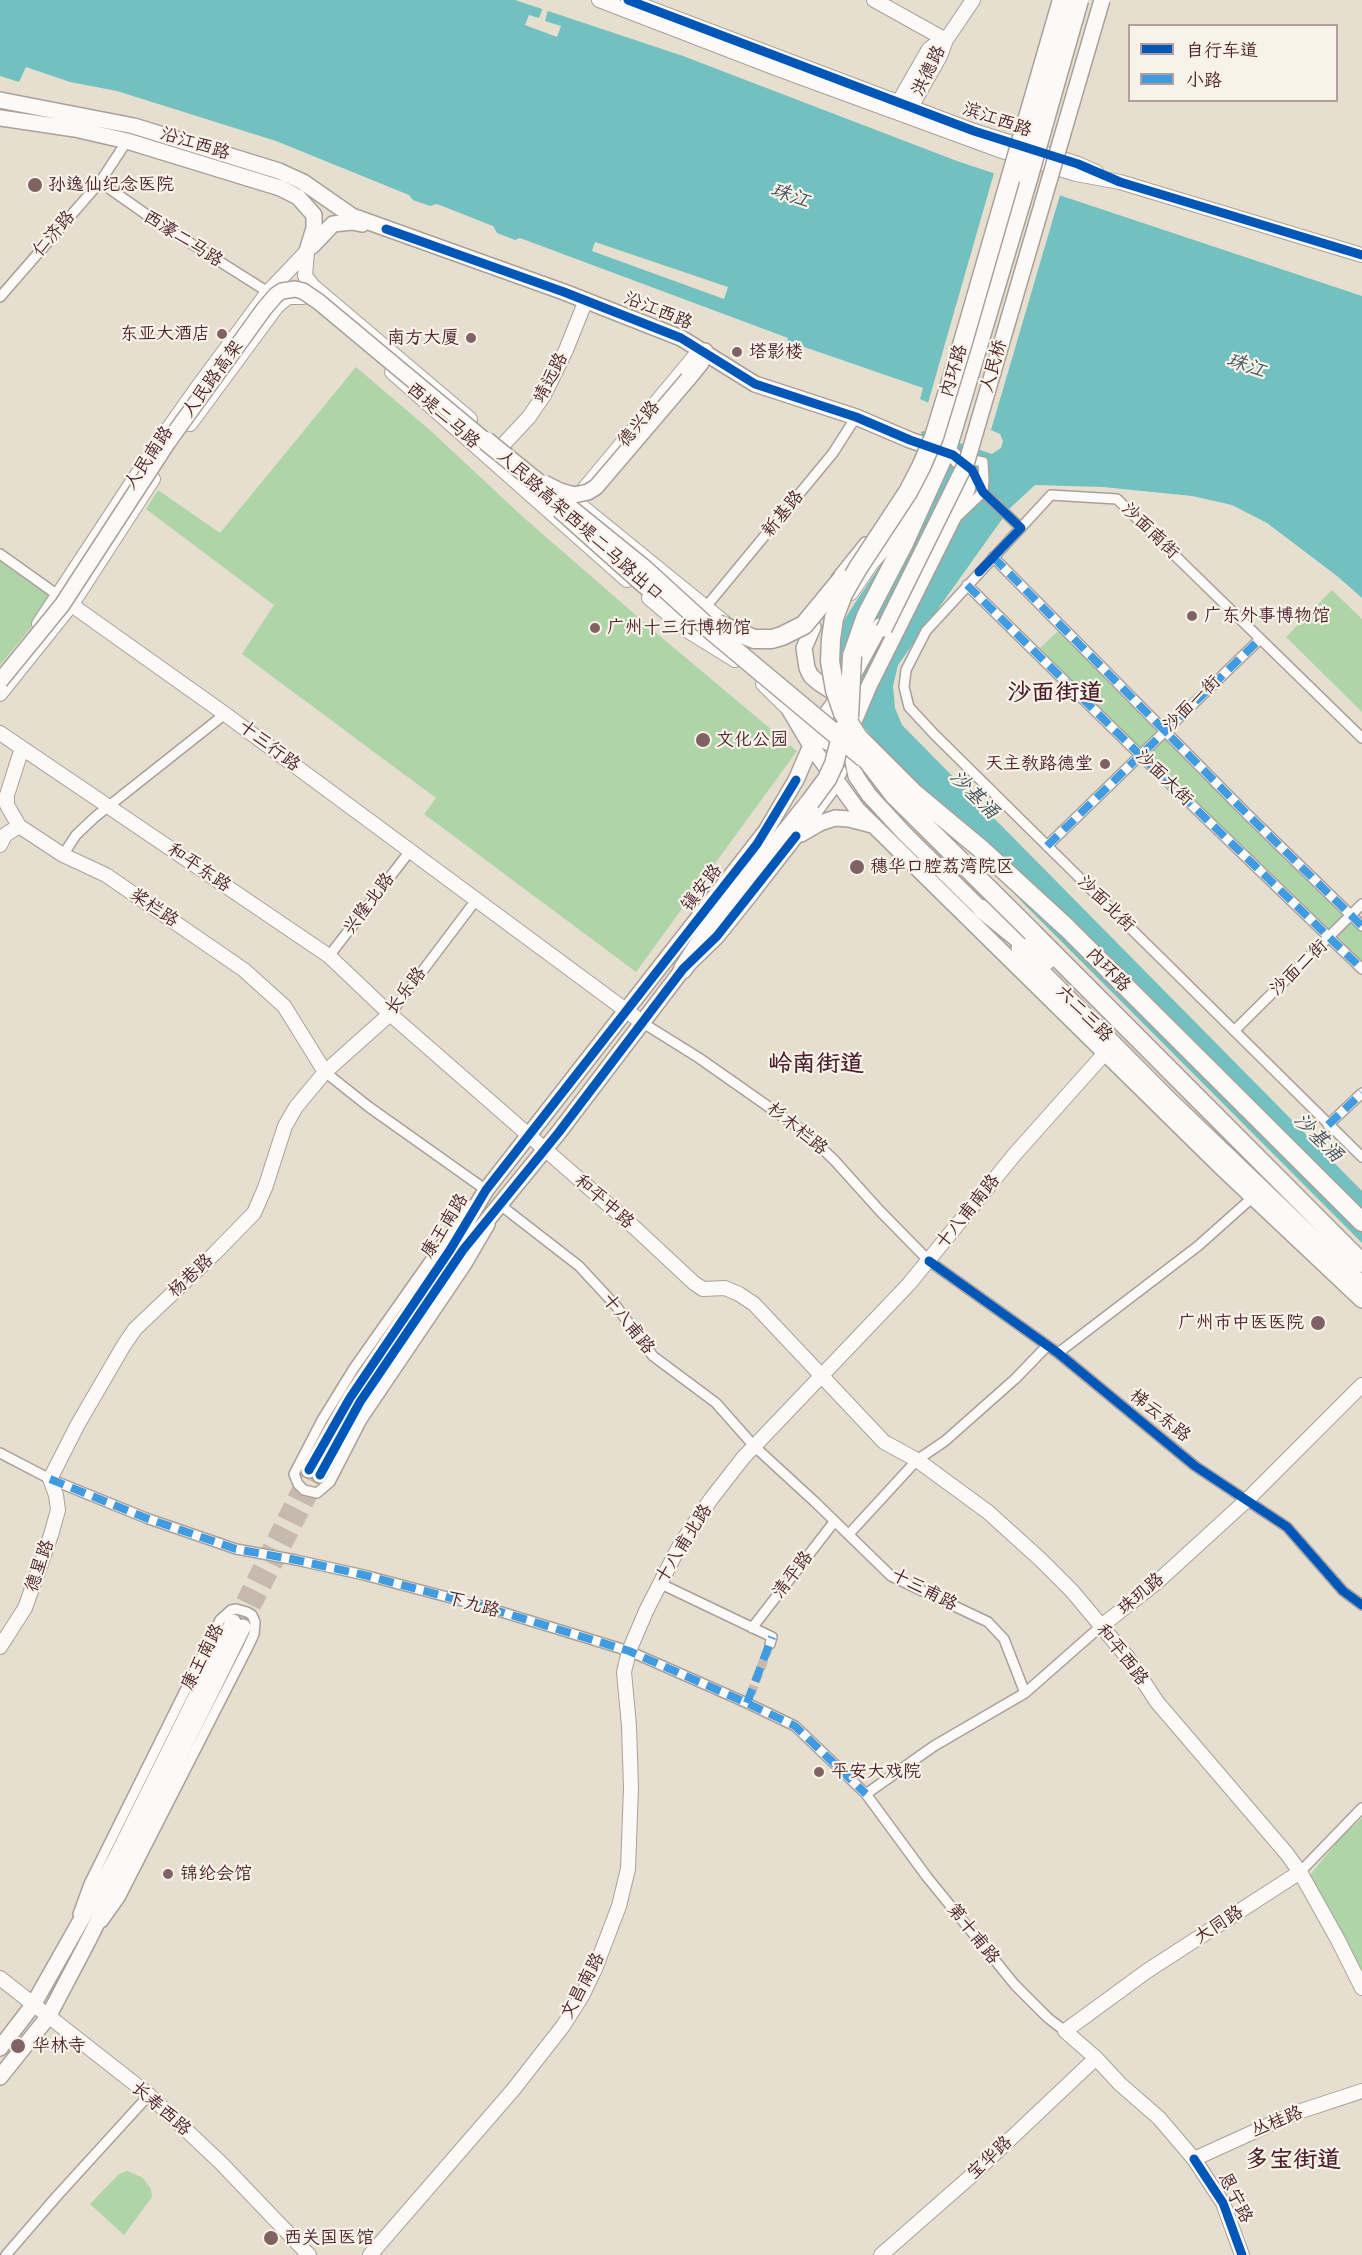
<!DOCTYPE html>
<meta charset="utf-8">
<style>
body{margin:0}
#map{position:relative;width:1362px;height:2255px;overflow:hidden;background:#e6dfcf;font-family:"Patrick Hand","LXGW WenKai TC",sans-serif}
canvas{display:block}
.legend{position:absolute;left:1128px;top:24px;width:210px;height:78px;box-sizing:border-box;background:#f7f3e8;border:2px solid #b29e9c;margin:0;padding:8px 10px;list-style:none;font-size:18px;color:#4a1f2b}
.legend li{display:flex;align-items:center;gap:12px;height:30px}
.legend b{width:30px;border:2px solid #b29e9c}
</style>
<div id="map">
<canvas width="1362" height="2255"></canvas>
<ul class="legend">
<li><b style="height:8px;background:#0057b8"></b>自行车道</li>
<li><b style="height:8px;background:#409be1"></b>小路</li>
</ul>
</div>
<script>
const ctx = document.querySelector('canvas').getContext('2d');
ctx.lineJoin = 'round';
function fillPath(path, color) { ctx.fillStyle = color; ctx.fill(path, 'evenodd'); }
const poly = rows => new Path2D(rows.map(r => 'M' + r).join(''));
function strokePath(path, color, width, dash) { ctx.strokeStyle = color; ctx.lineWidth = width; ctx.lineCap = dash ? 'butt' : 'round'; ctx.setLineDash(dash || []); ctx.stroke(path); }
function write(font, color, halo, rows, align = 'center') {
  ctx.font = font + ' "Patrick Hand","LXGW WenKai TC",sans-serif'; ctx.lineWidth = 4.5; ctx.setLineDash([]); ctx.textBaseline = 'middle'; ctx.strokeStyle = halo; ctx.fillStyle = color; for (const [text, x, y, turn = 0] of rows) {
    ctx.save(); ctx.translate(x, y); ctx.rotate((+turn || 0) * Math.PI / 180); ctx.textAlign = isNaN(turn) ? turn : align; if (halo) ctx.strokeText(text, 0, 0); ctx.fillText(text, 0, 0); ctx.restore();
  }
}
fillPath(poly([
 [356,367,431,431,523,517,661,637,797,751,636,972,424,814,436,798,242,654,274,605,146,509,158,490,220,533],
 [0,559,53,596,33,625,0,665],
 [1332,590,1362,619,1362,712,1286,637],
 [1059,630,1159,730,1139,751,1038,650],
 [1164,736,1347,915,1330,933,1145,756],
 [1351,919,1362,930,1362,965,1334,938],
 [1362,1818,1362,1977,1310,1875,1342,1836],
 [127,2171,142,2177,151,2189,152,2197,124,2235,90,2204,119,2174]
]), '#aed4a8');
fillPath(poly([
 [0,0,515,0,683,56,957,161,1362,296,1362,598,1337,576,1267,523,1232,505,1192,496,1103,487,1035,485,1010,508,898,665,893,686,895,708,902,725,1362,1191,1362,1243,1023,903,884,753,826,677,825,653,851,609,904,530,930,478,921,432,924,431,992,454,1001,448,1003,441,1000,434,920,399,923,388,787,341,788,338,520,238,515,240,497,233,493,226,437,204,430,206,413,200,409,195,276,141,117,91,70,82,26,67,19,82,0,76]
]), '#73c0c0');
fillPath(poly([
 [543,8,548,10,545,21,561,26,557,37,525,25,529,15,539,18],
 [994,173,1060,195,991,430,928,403],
 [595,242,728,287,724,299,592,251]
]), '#e6dfcf');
strokePath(poly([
 [751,1694,770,1644]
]), '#c7b9ae', 9, [9, 4.5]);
strokePath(poly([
 [233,1622,309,1470],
 [243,1627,320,1475]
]), '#c7b9ae', 15, [15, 8]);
const street = poly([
 [100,182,157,222,268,292],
 [0,297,100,182,127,141],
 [983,492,1021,528],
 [959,515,983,492,984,480,983,462,964,458],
 [0,554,59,596],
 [993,557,1247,814,1362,926],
 [836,578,865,542],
 [967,585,1140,755,1362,969],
 [705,608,833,453,856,417],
 [1362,738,1117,499,1051,495,926,631,906,670,904,687,909,707,934,734,1362,1157],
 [1047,846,1260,639],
 [63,855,76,835,95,817,225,714],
 [329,956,410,851],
 [390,1014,476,900],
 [643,1023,699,1058,806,1133,835,1161,880,1211,929,1261,1058,1353,1195,1466,1287,1527,1343,1591,1362,1605],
 [1235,1030,1362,904],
 [325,1072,369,1107,486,1190,483,1193],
 [1328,1125,1362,1093],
 [499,1204,579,1266,616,1306,653,1356,716,1403,754,1446,815,1502,891,1576,988,1622,1004,1639,1025,1693],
 [471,1205,454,1226,354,1368,322,1420,294,1474,298,1484,304,1490,317,1493,330,1482,362,1420,466,1266,490,1225],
 [1058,1353,1198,1246,1253,1197],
 [0,1453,50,1479,146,1518,236,1549,296,1560,364,1575,485,1607,629,1651,747,1703,795,1726,866,1794,927,1877,1015,1985,1048,2018,1065,2031],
 [849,1534,917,1460,945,1441,1015,1379,1047,1346],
 [659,1583,772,1637,770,1644],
 [752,1628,834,1522],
 [866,1794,934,1746,1025,1693,1100,1627],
 [1300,1872,1362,1808],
 [78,1914,89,1884,220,1620,231,1610,236,1609,247,1612,252,1615,255,1622,254,1634,248,1647,120,1898,103,1922],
 [6,2255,57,2196,149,2095]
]);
const secondary = poly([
 [599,0,778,69,999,150,1076,174,1120,182,1362,255],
 [628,0,974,131,1078,164,1096,172],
 [874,0,946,40],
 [899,109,898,103,929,49,936,44,946,40],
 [904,112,911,107,940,56,946,40,973,0],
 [307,251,305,276,313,286,470,419],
 [392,372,627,580],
 [190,424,277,306,288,297,303,297],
 [502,446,529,417,544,395,566,350,586,300],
 [564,492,730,627],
 [579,495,694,357,705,351],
 [851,593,871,564,895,536,914,500],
 [59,596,225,714,643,1023],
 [649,598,688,631,735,660],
 [39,624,156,446,197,388,268,292,307,251],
 [763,684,820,740,831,744,843,735],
 [0,694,72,604,153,479],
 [0,733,329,956,390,1014,635,1228,694,1283,703,1289,725,1288,739,1294,754,1304,884,1442,917,1460,988,1512,1041,1560,1072,1591,1128,1658,1157,1702,1287,1854,1300,1872,1338,1940,1362,1988],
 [22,748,7,795,7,805,19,826,63,855,106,875,244,970,284,1006,325,1072],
 [0,845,5,835,19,826],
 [1100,1627,1156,1583,1248,1499,1362,1385],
 [0,1647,25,1608,51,1535,58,1510,56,1495,50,1479,78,1424,124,1345,135,1329,215,1253,254,1213,265,1188,285,1126,296,1107,325,1072,390,1014],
 [0,1978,149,2095,221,2163,309,2255],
 [1194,2159,1295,2113,1362,2091],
 [370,2255,513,2090,563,2026,582,1996,595,1969,619,1906,628,1869,631,1788,629,1726,624,1672,629,1651,647,1609,680,1545,711,1499,743,1458,909,1284,1015,1154,1105,1053],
 [881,2255,970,2177,1096,2058],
 [1242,2255,1223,2203,1194,2159,1159,2118,1120,2084,1096,2058,1065,2031,1147,1971,1300,1872]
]);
const primary = poly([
 [0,100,134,126,279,171,303,182,352,216,564,292,681,338,755,384,856,417,910,440,953,455,967,470,970,477,967,490,869,686,852,726],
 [0,118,75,129,127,141,280,188,298,197,314,215,314,228,307,251],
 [312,246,333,224,352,222,362,224],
 [688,379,701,363,705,351],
 [642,584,705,635],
 [813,627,804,648,807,668,811,676,819,683,839,696],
 [789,709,811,746,857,809,1222,1168,1362,1300],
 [851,741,851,751,856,776,869,795,905,834,988,916],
 [801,834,820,823,835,818,849,819,872,825],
 [1019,948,1172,1102,1362,1284],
 [309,1470,350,1398,450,1250,486,1190,766,831,796,780,822,720,849,683,880,626],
 [320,1475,360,1402,463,1250,559,1132,683,969,717,936,749,896,808,820,830,790,839,772],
 [0,2048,33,2005,115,1860,233,1622],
 [0,2077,48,2017,89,1939,243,1627]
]);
const highway = poly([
 [852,656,866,616,904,543,948,446,1028,179],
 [981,849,1067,928,1362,1222],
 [982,909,1046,961],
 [1032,932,1362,1263],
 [683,969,712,924,810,802]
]);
strokePath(street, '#aaa099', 12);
strokePath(secondary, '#aaa099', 16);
strokePath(primary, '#aaa099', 18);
strokePath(highway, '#aaa099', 21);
strokePath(street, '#fbfaf8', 9);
strokePath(secondary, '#fbfaf8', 14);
strokePath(primary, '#fbfaf8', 15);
strokePath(highway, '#fbfaf8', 18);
const primaryBridge = poly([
 [544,483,560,491,574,495,588,492,596,487,688,379],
 [559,510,642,584],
 [884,629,967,461,1102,0],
 [0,681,62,605,168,442,264,309,276,295,282,291,295,289,303,291,319,302,494,448]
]);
const highwayBridge = poly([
 [1028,179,1079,0],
 [486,441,644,569,712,631,864,758],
 [718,624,754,639,772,639,782,636,804,625,842,579],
 [849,717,852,656],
 [864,756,894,795,1032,932],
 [810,802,827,779,834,764,843,729],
 [981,849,915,794,858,737,843,713,835,690,830,661,831,639,834,618,843,594,858,568,908,492,921,467,934,437,963,342,1062,0]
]);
strokePath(primaryBridge, '#aaa099', 18, []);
strokePath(highwayBridge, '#aaa099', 21, []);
strokePath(primaryBridge, '#fbfaf8', 15);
strokePath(highwayBridge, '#fbfaf8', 18);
strokePath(poly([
 [993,557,1247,814,1362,926],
 [967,585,1140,755,1362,969],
 [1047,846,1260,639],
 [1328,1125,1362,1093],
 [50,1479,146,1518,236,1549,296,1560,364,1575,485,1607,629,1651,747,1703,795,1726,866,1794],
 [747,1703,772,1637]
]), '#409be1', 8, [15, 8]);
strokePath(poly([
 [628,0,974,131,1078,164,1120,182,1362,255],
 [386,229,564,292,681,338,755,384,856,417,910,440,953,455,972,470,983,492,1021,528,979,572],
 [929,1261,1058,1353,1195,1466,1287,1527,1343,1591,1362,1605],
 [309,1470,350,1398,450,1250,486,1190,757,844,796,780],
 [320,1475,360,1402,463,1250,559,1132,683,969,717,936,796,836],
 [1194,2159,1223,2203,1242,2255]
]), '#0057b8', 9);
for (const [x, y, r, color] of [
 [35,185,8,"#816264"],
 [222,334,6,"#816264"],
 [471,338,6,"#816264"],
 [737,352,6,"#816264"],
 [1192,616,6,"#816264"],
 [595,628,6,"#816264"],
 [703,740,8,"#816264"],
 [1105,764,6,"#816264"],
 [857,867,8,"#816264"],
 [1318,1323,8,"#816264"],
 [819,1772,6,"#816264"],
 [168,1874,6,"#816264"],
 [18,2046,8,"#816264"],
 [271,2238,8,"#816264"]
]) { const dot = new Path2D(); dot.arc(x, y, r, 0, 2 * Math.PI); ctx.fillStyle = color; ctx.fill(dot); strokePath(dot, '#f7f3e8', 2); }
write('18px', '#4a1f2b', '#f7f3e8', [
 ["洪德路",929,71,-64],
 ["滨江西路",997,120,19],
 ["沿江西路",195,144,17],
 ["仁济路",54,234,-49],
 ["西濠二马路",183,239,32],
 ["沿江西路",658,311,22],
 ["人民桥",994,366,-74],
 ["内环路",954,371,-73],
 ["靖远路",551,378,-63],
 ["人民路高架",213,379,-54],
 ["西堤二马路",443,416,41],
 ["德兴路",639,424,-50],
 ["人民南路",149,458,-56],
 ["新基路",783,514,-51],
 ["人民路高架西堤二马路出口",580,526,42],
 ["沙面南街",1150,531,44],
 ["沙面一街",1192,704,-44],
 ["十三行路",269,746,37],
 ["沙面大街",1164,778,44],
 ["和平东路",199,868,34],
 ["镇安路",702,888,-52],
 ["兴隆北路",369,904,-53],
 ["沙面北街",1106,904,44],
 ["桨栏路",154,908,34],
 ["沙面二街",1299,968,-44],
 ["内环路",1108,970,45],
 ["长乐路",406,991,-52],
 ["六二三路",1084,1014,45],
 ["杉木栏路",797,1129,39],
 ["和平中路",604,1202,41],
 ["十八甫南路",968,1212,-51],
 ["康王南路",445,1226,-58],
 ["杨巷路",191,1276,-43],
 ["十八甫路",628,1324,51],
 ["梯云东路",1160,1416,39],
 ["十八甫北路",684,1544,-58],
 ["德星路",40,1566,-71],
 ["清平路",793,1575,-53],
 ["十三甫路",924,1590,27],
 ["珠玑路",1141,1594,-40],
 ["下九路",473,1605,15],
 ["和平西路",1122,1655,52],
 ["康王南路",203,1657,-63],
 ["大同路",1219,1925,-33],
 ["第十甫路",973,1934,51],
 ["文昌南路",583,1986,-62],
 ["长寿西路",161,2109,41],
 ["丛桂路",1277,2122,-22],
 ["宝华路",990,2158,-43],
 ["恩宁路",1235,2198,63]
]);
write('18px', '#4a1f2b', '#f7f3e8', [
 ["孙逸仙纪念医院",48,185],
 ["东亚大酒店",210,334,"right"],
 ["南方大厦",459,338,"right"],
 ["塔影楼",749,352],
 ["广东外事博物馆",1204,616],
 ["广州十三行博物馆",607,628],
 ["文化公园",716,740],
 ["天主教路德堂",1093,764,"right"],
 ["穗华口腔荔湾院区",870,867],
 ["广州市中医医院",1304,1323,"right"],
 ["平安大戏院",831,1772],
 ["锦纶会馆",180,1874],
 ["华林寺",32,2046],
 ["西关国医馆",284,2238]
], 'left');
write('italic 20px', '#47525d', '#f7f3e8', [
 ["珠江",790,196,20],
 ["珠江",1246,366,20],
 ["沙基涌",974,795,45],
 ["沙基涌",1318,1138,45]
]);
write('bold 24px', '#4a1f2b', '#f7f3e8', [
 ["沙面街道",1055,694],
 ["岭南街道",816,1065],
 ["多宝街道",1293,2161]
]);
</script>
